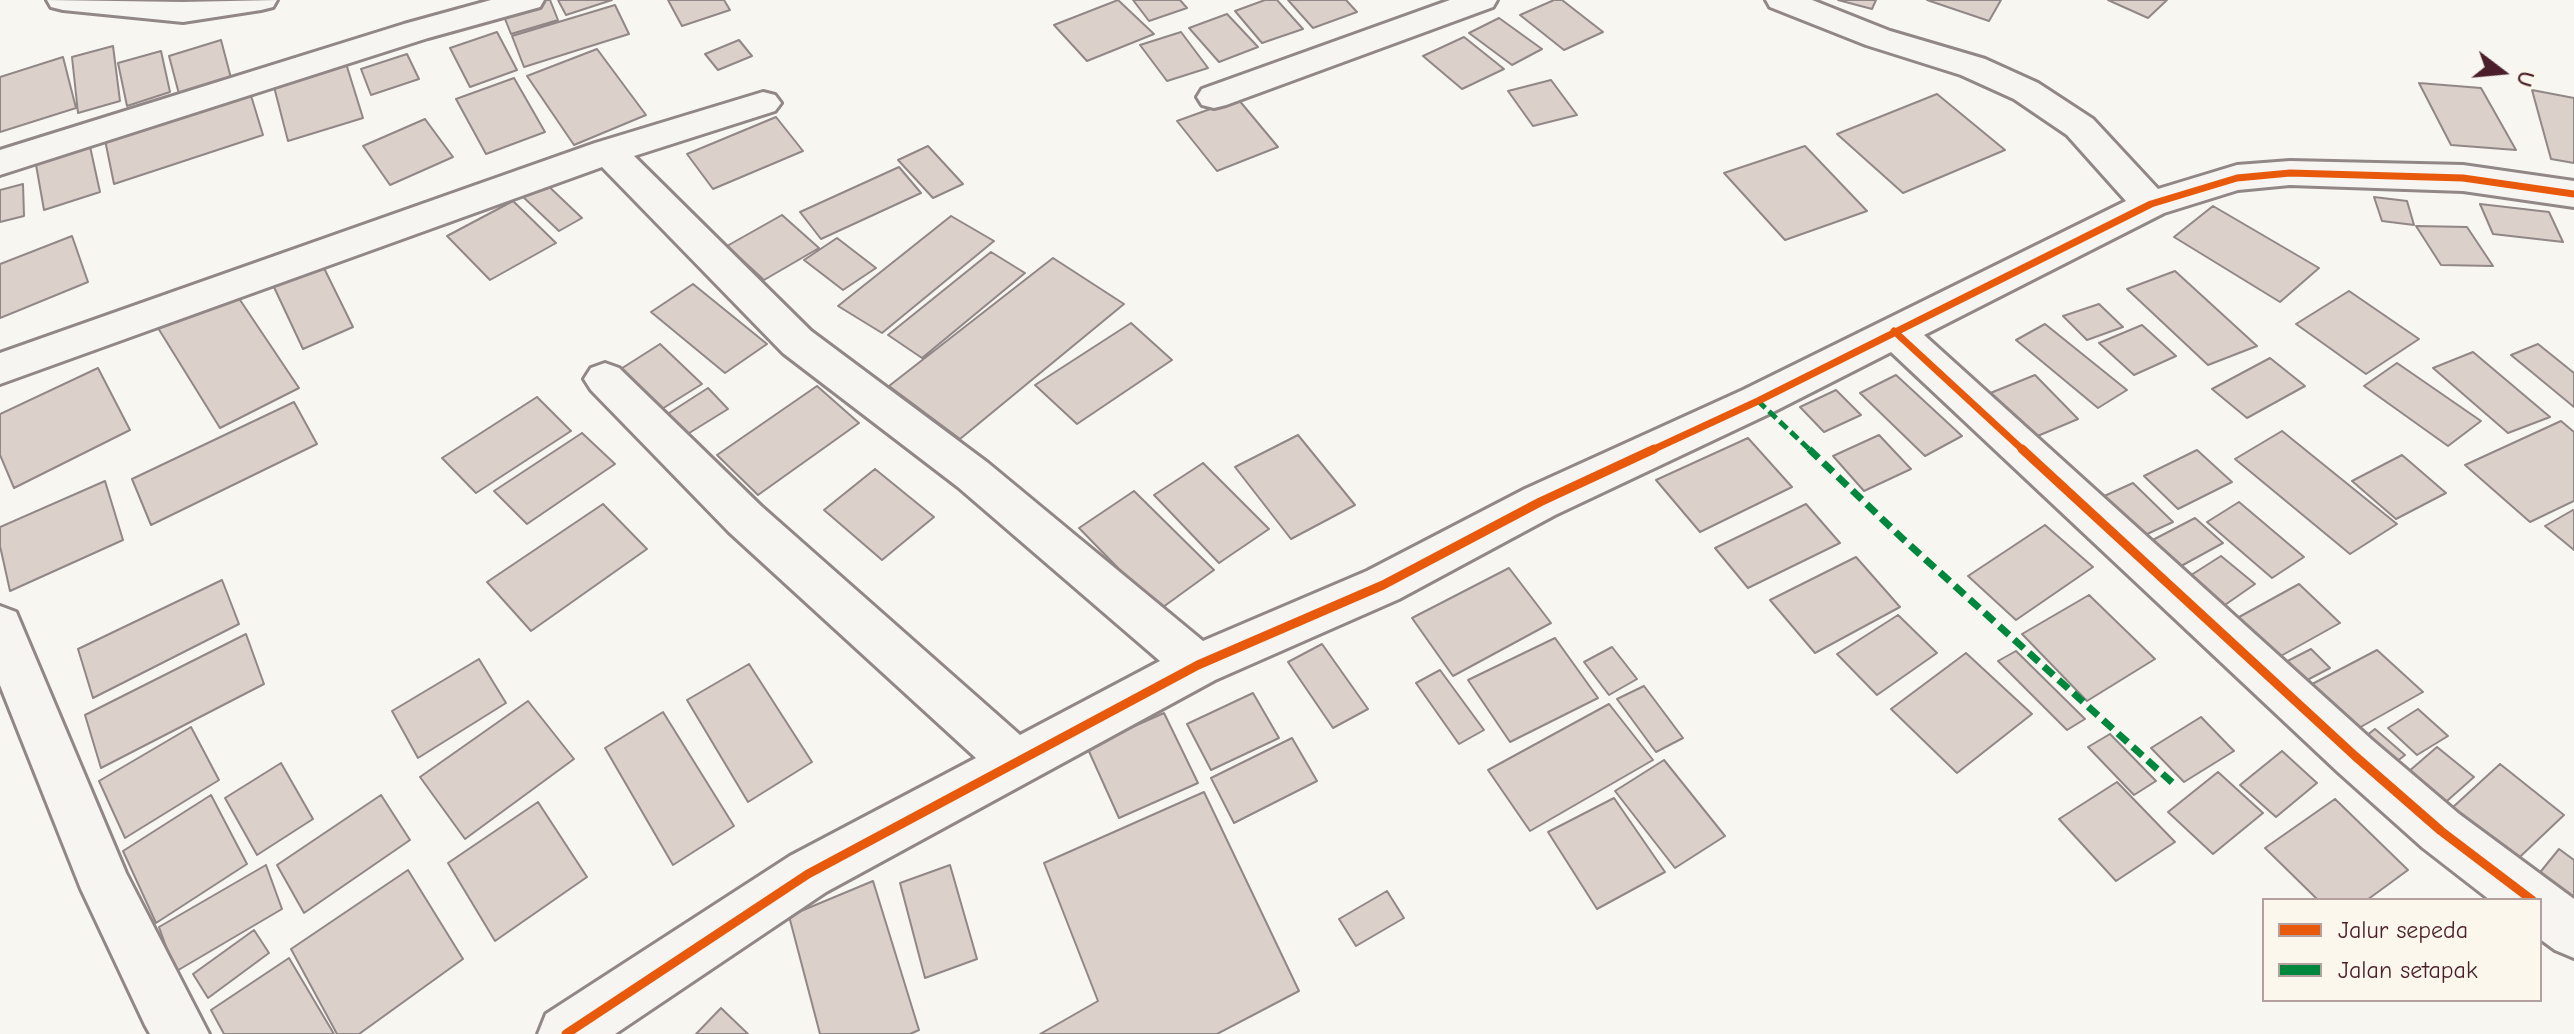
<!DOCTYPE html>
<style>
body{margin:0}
#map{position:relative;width:2574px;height:1034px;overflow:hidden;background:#f8f6f0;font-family:"Comic Neue",sans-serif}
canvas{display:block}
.legend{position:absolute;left:2262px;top:898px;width:280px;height:104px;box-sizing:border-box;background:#fbf7ec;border:2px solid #b4a19f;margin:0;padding:10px 14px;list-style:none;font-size:24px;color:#4a1f2b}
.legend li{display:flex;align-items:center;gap:16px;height:40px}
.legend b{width:40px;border:2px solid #b4a19f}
.north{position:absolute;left:2462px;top:32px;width:80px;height:80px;-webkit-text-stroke:6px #fbf7ec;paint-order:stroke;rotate:106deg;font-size:22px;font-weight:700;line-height:32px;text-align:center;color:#4a1f2b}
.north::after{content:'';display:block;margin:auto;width:28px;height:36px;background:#4a1f2b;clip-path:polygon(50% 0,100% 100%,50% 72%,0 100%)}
</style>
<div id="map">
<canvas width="2574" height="1034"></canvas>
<ul class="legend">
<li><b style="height:10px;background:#e8590c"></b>Jalur sepeda</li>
<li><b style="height:10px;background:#00873e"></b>Jalan setapak</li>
</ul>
<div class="north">U</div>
</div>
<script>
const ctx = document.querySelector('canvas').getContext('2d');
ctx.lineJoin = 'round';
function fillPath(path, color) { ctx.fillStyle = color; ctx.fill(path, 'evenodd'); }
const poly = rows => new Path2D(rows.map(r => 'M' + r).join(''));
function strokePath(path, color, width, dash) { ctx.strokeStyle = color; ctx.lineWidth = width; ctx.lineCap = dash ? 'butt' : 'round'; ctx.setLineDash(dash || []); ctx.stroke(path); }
const building = poly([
 [534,0,550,0,558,20,511,34,501,9,534,0],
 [558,0,612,0,566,15,558,0],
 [668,0,724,0,730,10,682,26,668,0],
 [1118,0,1154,34,1087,61,1054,25,1118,0],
 [1133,0,1180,0,1187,8,1149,21,1133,0],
 [1265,0,1277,0,1303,29,1262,43,1235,11,1265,0],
 [1288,0,1346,0,1357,12,1313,28,1288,0],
 [1554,0,1562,0,1603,32,1564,50,1520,15,1554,0],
 [1838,0,1876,0,1872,9,1838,0],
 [1927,0,2001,0,1989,21,1927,0],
 [2108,0,2167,0,2148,18,2108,0],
 [615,5,629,34,524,67,512,36,615,5],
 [1227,14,1258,47,1219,62,1189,28,1227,14],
 [1499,18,1542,49,1512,65,1469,33,1499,18],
 [497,32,517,70,470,87,450,48,497,32],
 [1181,32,1208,68,1167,81,1140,45,1181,32],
 [1464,37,1504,69,1462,89,1423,56,1464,37],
 [221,40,231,78,179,94,169,56,221,40],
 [739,40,752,56,718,70,705,54,739,40],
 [113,46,120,101,78,113,72,57,113,46],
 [597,49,646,115,574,145,527,76,597,49],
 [161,51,170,92,127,106,118,63,161,51],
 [407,54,419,79,371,95,361,69,407,54],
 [63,57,76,108,0,132,0,77,63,57],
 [344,57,363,118,288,141,272,79,344,57],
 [514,78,545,132,486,154,456,99,514,78],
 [1551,80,1577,115,1533,126,1508,91,1551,80],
 [2419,83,2481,88,2516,150,2451,145,2419,83],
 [249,89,263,135,114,184,104,135,249,89],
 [2532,90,2574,98,2574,163,2551,159,2532,90],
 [1937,94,2005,150,1903,193,1837,134,1937,94],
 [1238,99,1278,147,1217,171,1177,121,1238,99],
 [776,117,803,151,713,189,687,154,776,117],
 [425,119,453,157,390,185,363,146,425,119],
 [89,142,100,192,44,210,35,159,89,142],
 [928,146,963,184,933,198,898,160,928,146],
 [1805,146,1867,211,1785,240,1724,173,1805,146],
 [899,167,921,193,821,239,800,212,899,167],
 [543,181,582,218,559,231,520,194,543,181],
 [23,184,24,216,0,222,0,190,23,184],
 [2374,197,2407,201,2414,225,2382,221,2374,197],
 [513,201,556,243,490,280,447,236,513,201],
 [2480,204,2549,212,2563,242,2493,234,2480,204],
 [2213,206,2319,268,2280,302,2174,237,2213,206],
 [782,215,819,248,764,280,727,246,782,215],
 [951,216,994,241,882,333,838,306,951,216],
 [2416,226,2467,227,2493,266,2441,265,2416,226],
 [72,236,88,282,0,318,0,264,72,236],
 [837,238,876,268,843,290,804,260,837,238],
 [991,252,1025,273,922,358,888,335,991,252],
 [1053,258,1124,304,960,439,889,386,1053,258],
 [322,264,353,327,303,349,273,285,322,264],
 [2175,271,2257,346,2208,365,2127,289,2175,271],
 [693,284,767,344,725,373,651,312,693,284],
 [234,291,299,388,220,428,158,328,234,291],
 [2349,291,2419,339,2366,374,2296,324,2349,291],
 [2099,304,2123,327,2087,340,2063,316,2099,304],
 [1131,323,1172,360,1077,424,1035,385,1131,323],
 [2045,324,2127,390,2098,408,2016,340,2045,324],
 [2142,325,2176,356,2134,375,2099,343,2142,325],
 [660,344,702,384,657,412,616,372,660,344],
 [2538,344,2574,373,2574,407,2511,355,2538,344],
 [2473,352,2550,417,2508,433,2433,368,2473,352],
 [2270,358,2305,386,2247,418,2212,389,2270,358],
 [2397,363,2481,421,2448,446,2364,386,2397,363],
 [98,368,130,430,14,488,0,455,0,414,98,368],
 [1896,375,1962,436,1925,456,1860,393,1896,375],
 [2035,375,2078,419,2021,443,1978,398,2035,375],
 [817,386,859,423,758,495,717,455,817,386],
 [708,388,728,409,686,435,666,415,708,388],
 [1836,390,1861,415,1824,432,1800,407,1836,390],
 [537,397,571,431,476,493,442,458,537,397],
 [294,402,317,444,151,525,132,479,294,402],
 [2561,421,2574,432,2574,501,2530,522,2465,465,2561,421],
 [2282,431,2397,524,2350,554,2235,459,2282,431],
 [582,433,615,464,527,524,494,491,582,433],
 [1298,435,1355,505,1291,539,1235,467,1298,435],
 [1879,435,1911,469,1864,491,1833,456,1879,435],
 [1748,438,1792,487,1700,532,1656,480,1748,438],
 [2197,450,2232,482,2178,509,2144,476,2197,450],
 [2402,455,2446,493,2396,519,2352,481,2402,455],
 [1203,463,1269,529,1219,563,1154,495,1203,463],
 [875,469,934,517,882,560,824,510,875,469],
 [105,481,123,540,10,591,0,546,0,527,105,481],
 [2133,483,2173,522,2130,542,2091,502,2133,483],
 [1134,491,1214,570,1159,610,1079,528,1134,491],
 [2239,502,2304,557,2272,578,2207,522,2239,502],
 [603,504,647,549,531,631,487,582,603,504],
 [1806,504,1840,543,1748,588,1715,548,1806,504],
 [2573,510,2574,511,2574,550,2545,526,2573,510],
 [2195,518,2223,543,2172,571,2145,544,2195,518],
 [2045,525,2093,567,2016,620,1968,576,2045,525],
 [2221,556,2255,584,2212,614,2177,584,2221,556],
 [1856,557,1900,607,1815,653,1770,600,1856,557],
 [1509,568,1551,623,1453,676,1412,618,1509,568],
 [222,580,239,624,93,698,78,649,222,580],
 [2299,584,2340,623,2270,662,2230,622,2299,584],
 [2089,595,2155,659,2087,701,2022,634,2089,595],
 [1898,615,1937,653,1877,695,1837,654,1898,615],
 [246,634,264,684,101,768,85,715,246,634],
 [1555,638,1598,698,1510,742,1468,680,1555,638],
 [1322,644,1368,709,1333,728,1288,662,1322,644],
 [1612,647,1637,679,1609,695,1584,662,1612,647],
 [2311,649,2330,668,2292,688,2272,669,2311,649],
 [2377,650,2423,692,2341,738,2297,692,2377,650],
 [2016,651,2085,719,2067,730,1998,661,2016,651],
 [1966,653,2032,714,1957,773,1891,709,1966,653],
 [479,659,506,703,418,758,392,711,479,659],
 [749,664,812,762,748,802,687,700,749,664],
 [1440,670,1484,730,1459,744,1416,683,1440,670],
 [1644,686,1683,738,1656,752,1617,699,1644,686],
 [1253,693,1279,738,1211,770,1187,724,1253,693],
 [528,701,574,759,465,839,420,777,528,701],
 [1609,704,1653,760,1530,831,1488,770,1609,704],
 [2418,709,2448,736,2417,755,2388,728,2418,709],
 [663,712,734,826,673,865,605,748,663,712],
 [1164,713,1198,783,1119,818,1087,747,1164,713],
 [2201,717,2234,751,2184,782,2151,748,2201,717],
 [191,727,219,780,125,838,99,781,191,727],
 [2375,729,2405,755,2385,771,2354,745,2375,729],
 [2110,734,2156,781,2134,795,2088,747,2110,734],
 [1292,738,1317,781,1234,823,1211,778,1292,738],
 [2437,747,2474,777,2430,816,2393,785,2437,747],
 [2282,751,2317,783,2276,817,2240,785,2282,751],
 [1664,760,1725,836,1675,868,1615,791,1664,760],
 [281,763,313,819,257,855,225,798,281,763],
 [2500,764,2564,815,2504,872,2440,819,2500,764],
 [2218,772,2263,813,2213,854,2168,812,2218,772],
 [2117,782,2175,842,2116,881,2059,819,2117,782],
 [1204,792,1299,991,1217,1034,1040,1034,1098,1001,1044,863,1204,792],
 [211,795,247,864,156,923,123,851,211,795],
 [381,795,410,840,304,913,277,865,381,795],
 [1614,798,1665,872,1597,909,1548,832,1614,798],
 [2335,799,2408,870,2367,900,2318,900,2265,848,2335,799],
 [538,802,587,877,495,941,448,863,538,802],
 [2559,849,2574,860,2574,929,2540,903,2540,900,2525,891,2559,849],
 [266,865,282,909,175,972,159,927,266,865],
 [950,865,977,959,925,978,900,883,950,865],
 [408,870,463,959,359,1034,337,1034,291,949,408,870],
 [873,881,919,1030,910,1034,820,1034,789,916,873,881],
 [1387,891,1404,918,1356,946,1339,919,1387,891],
 [254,930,269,953,208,998,193,974,254,930],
 [289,958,334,1034,224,1034,211,1010,289,958],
 [721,1008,748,1034,696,1034,721,1008]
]);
fillPath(building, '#dbd0ca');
strokePath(building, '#918787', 2);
const street = poly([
 [47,0,183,2,277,0,273,7,261,10,183,22,63,10,51,7,47,0],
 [491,0,544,0,540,7,428,38,0,175,0,150,404,24,491,0],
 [1450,0,1497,0,1493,7,1226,105,1214,108,1202,105,1197,97,1202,89,1450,0],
 [1766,0,1812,0,1890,31,1985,59,2038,83,2093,119,2158,189,2237,165,2290,161,2463,165,2574,181,2574,207,2463,191,2290,185,2238,190,2164,213,1924,335,2372,740,2459,814,2574,899,2574,958,2555,950,2540,939,2540,900,2490,900,2423,848,2338,772,1891,352,1773,412,1555,515,1399,599,1215,680,826,892,615,1034,538,1034,546,1014,790,856,976,758,729,532,591,390,584,379,591,368,605,363,619,368,761,506,1020,735,1160,661,958,487,783,353,602,167,0,384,0,353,595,143,763,92,775,95,781,103,775,111,634,156,811,331,988,463,1203,641,1367,571,1525,489,1743,390,2126,201,2067,135,2014,99,1961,75,1866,45,1770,7,1766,0],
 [0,606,16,612,126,873,209,1034,150,1034,145,1025,81,889,0,685,0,606]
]);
strokePath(street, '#918787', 6);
fillPath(street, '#f6f5f1');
strokePath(poly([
 [1758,401,1811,451]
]), '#00873e', 5, [10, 5]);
strokePath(poly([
 [1809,449,1903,539,2176,786]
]), '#00873e', 7, [13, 7]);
strokePath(poly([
 [1894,331,2024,451],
 [1650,451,1758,401,2151,204,2237,178,2290,173,2463,178,2574,194]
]), '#e8590c', 7);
strokePath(poly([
 [2022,449,2355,756,2441,831,2532,900],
 [566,1034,808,874,1198,665,1383,585,1540,502,1654,449]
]), '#e8590c', 9);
</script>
